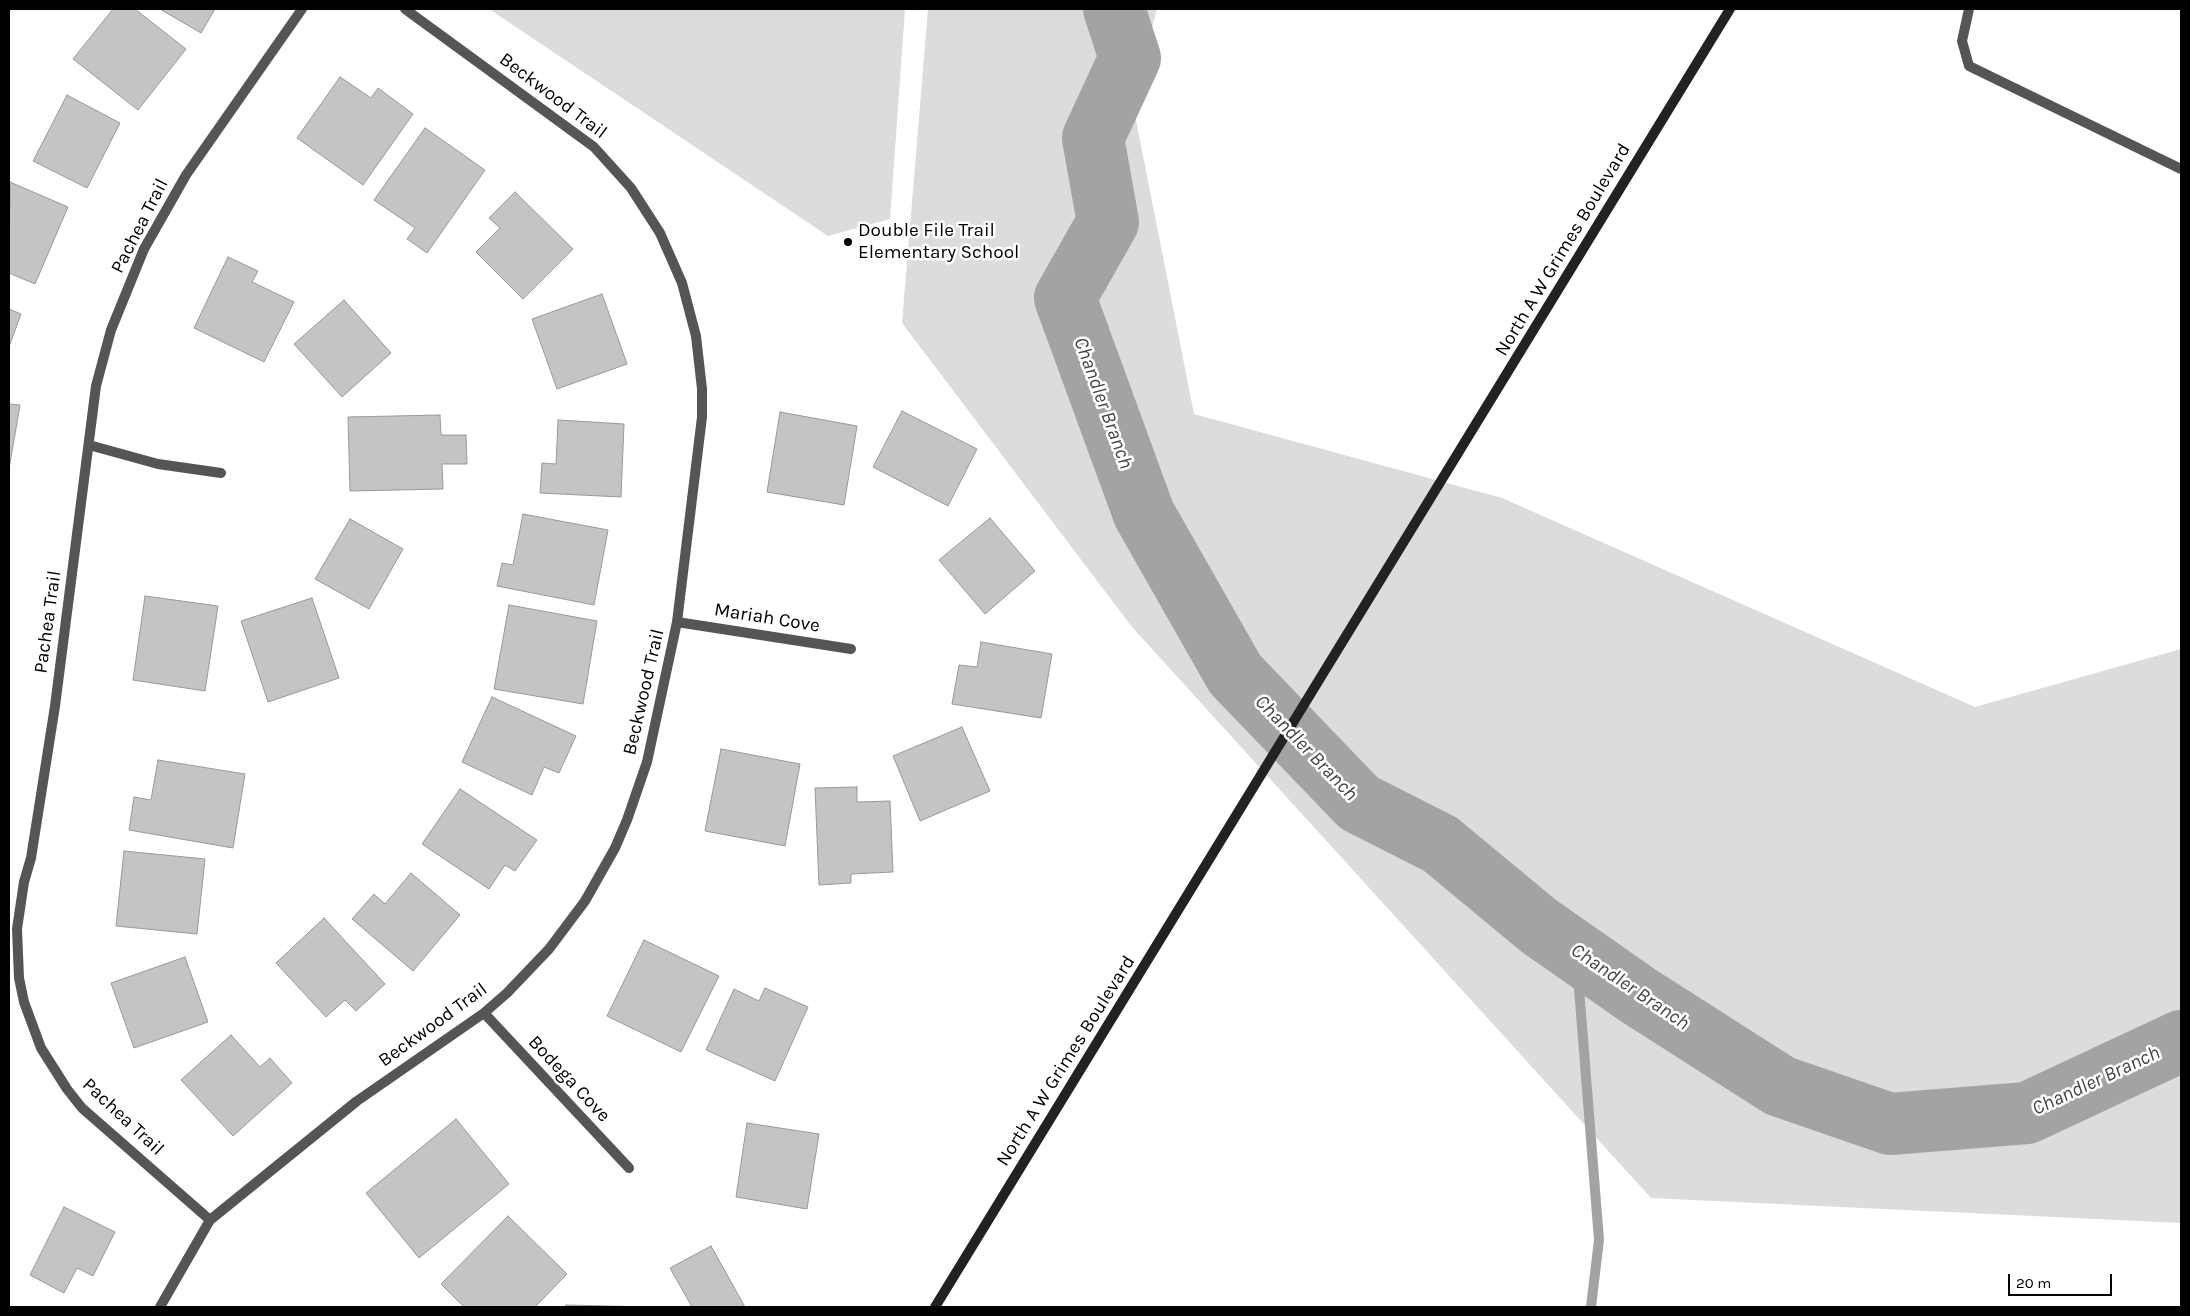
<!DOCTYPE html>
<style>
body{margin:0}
#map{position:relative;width:2190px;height:1316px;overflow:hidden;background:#fff;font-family:Karla,sans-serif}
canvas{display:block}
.frame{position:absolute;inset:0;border:10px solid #000;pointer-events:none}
.scale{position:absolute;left:2008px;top:1274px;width:104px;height:22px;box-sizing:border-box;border:2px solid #000;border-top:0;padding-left:6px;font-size:15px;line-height:18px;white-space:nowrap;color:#000;-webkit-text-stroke:4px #fff;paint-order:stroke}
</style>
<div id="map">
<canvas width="2190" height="1316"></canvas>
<div class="frame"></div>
<div class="scale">20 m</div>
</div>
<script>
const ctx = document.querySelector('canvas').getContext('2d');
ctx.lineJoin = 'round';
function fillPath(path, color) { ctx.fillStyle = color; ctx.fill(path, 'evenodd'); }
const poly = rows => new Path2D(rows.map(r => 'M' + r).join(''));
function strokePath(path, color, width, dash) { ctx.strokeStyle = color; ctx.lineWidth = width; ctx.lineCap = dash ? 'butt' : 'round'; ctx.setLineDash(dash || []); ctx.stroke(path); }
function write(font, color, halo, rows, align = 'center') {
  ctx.font = font + ' Karla,sans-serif'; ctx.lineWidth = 5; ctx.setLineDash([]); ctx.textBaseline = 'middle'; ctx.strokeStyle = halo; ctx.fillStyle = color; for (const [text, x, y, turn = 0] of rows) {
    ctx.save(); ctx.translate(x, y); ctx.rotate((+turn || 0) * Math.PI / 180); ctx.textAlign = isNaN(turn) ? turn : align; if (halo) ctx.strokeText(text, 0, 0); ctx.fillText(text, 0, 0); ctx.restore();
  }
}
fillPath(poly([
 [489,9,905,9,890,219,828,236],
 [928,9,1157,9,1132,100,1194,414,1502,498,1975,707,2181,649,2181,1223,1651,1198,1132,627,902,323]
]), '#dcdcdc');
strokePath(poly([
 [1576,951,1599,1240,1591,1307]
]), '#a3a3a3', 10);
strokePath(poly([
 [1114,9,1130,58,1093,138,1108,222,1065,298,1144,514,1235,674,1359,803,1440,844,1539,926,1639,996,1780,1086,1890,1124,2027,1113,2181,1041]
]), '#a3a3a3', 62);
const building = poly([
 [113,9,135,9,186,49,138,110,73,59,113,9],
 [160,9,215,9,201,33,160,9],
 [340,77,371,98,378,88,413,114,363,185,297,138,340,77],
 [67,95,120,123,87,188,33,161,67,95],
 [425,128,485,170,427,253,407,239,415,228,374,200,425,128],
 [10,182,68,207,35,284,9,273,10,182],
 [515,192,573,249,523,299,476,252,500,228,489,218,515,192],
 [228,257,258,271,252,282,294,302,264,362,194,328,228,257],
 [602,294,627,364,557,389,532,319,602,294],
 [344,300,391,353,342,397,294,344,344,300],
 [9,309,21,314,9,347,9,309],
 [9,404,20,405,9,469,9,404],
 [902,411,977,449,948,506,873,467,902,411],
 [780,412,857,426,844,505,767,492,780,412],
 [440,415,441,435,466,435,467,464,442,464,443,489,350,491,348,417,440,415],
 [558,420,624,424,621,497,540,493,542,463,556,464,558,420],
 [523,514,608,530,594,605,497,586,502,563,513,565,523,514],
 [990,518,1035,571,985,614,939,560,990,518],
 [350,519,403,549,369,609,315,579,350,519],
 [145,596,218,606,205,691,133,680,145,596],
 [312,598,339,678,268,702,241,621,312,598],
 [509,605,597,621,583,704,494,689,509,605],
 [981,642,1052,654,1041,718,952,704,959,665,977,667,981,642],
 [492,697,576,736,559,773,544,767,532,795,462,762,492,697],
 [962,727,990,791,920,821,893,756,962,727],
 [721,749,800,764,785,846,705,831,721,749],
 [158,760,245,774,233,848,129,830,134,797,151,800,158,760],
 [857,787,857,802,890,801,893,872,851,874,851,883,819,885,815,788,857,787],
 [460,789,537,840,515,871,505,865,489,889,422,844,460,789],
 [124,851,205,859,197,934,116,926,124,851],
 [411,873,460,915,413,971,352,919,374,894,385,904,411,873],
 [324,918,385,984,356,1011,345,1000,326,1017,276,963,324,918],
 [644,940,719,976,681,1052,607,1016,644,940],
 [185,957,208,1022,134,1048,111,983,185,957],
 [765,988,808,1007,775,1081,706,1050,734,989,759,1001,765,988],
 [231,1035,260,1067,270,1058,292,1083,233,1136,181,1080,231,1035],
 [456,1119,509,1184,419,1258,366,1193,456,1119],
 [747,1123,819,1134,807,1209,736,1197,747,1123],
 [64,1207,115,1232,93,1276,77,1268,64,1293,30,1275,64,1207],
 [508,1216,567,1274,535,1307,464,1307,441,1284,508,1216],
 [711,1246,745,1307,692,1307,670,1268,711,1246],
 [566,1305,650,1307,566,1307,566,1305]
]);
fillPath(building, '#c4c4c4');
strokePath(building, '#999', 1);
strokePath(poly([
 [1969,9,1962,41,1969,66,2181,169]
]), '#555', 10);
strokePath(poly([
 [89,445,158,464,221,473],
 [677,622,851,649],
 [484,1013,629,1168],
 [210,1220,82,1108,67,1089,41,1048,24,1002,19,978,17,929,24,882,31,858,55,706,96,386,111,330,144,249,186,175,302,9],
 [160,1307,210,1220,357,1101,484,1013,507,993,549,949,585,901,615,848,627,820,647,762,677,622,702,417,702,389,696,336,682,283,660,233,631,188,594,147,405,9]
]), '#555', 10);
strokePath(poly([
 [935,1307,1730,9]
]), '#222', 10);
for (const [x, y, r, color] of [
 [848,242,5,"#000"]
]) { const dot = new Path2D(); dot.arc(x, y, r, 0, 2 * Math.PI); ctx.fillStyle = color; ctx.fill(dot); strokePath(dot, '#fff', 2); }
write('19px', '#000', '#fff', [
 ["Beckwood Trail",553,96,37],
 ["Pachea Trail",140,226,-63],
 ["North A W Grimes Boulevard",1563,250,-59],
 ["Mariah Cove",767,618,9],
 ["Pachea Trail",48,622,-82],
 ["Beckwood Trail",644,692,-77],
 ["Beckwood Trail",433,1025,-36],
 ["North A W Grimes Boulevard",1066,1061,-58],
 ["Bodega Cove",569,1079,47],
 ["Pachea Trail",123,1117,43]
]);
write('19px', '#000', '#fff', [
 ["Double File Trail",858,231],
 ["Elementary School",858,253]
], 'left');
write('italic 20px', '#444', '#fff', [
 ["Chandler Branch",1103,403,70],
 ["Chandler Branch",1306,748,46],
 ["Chandler Branch",1630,987,34],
 ["Chandler Branch",2096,1081,-25]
]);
</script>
